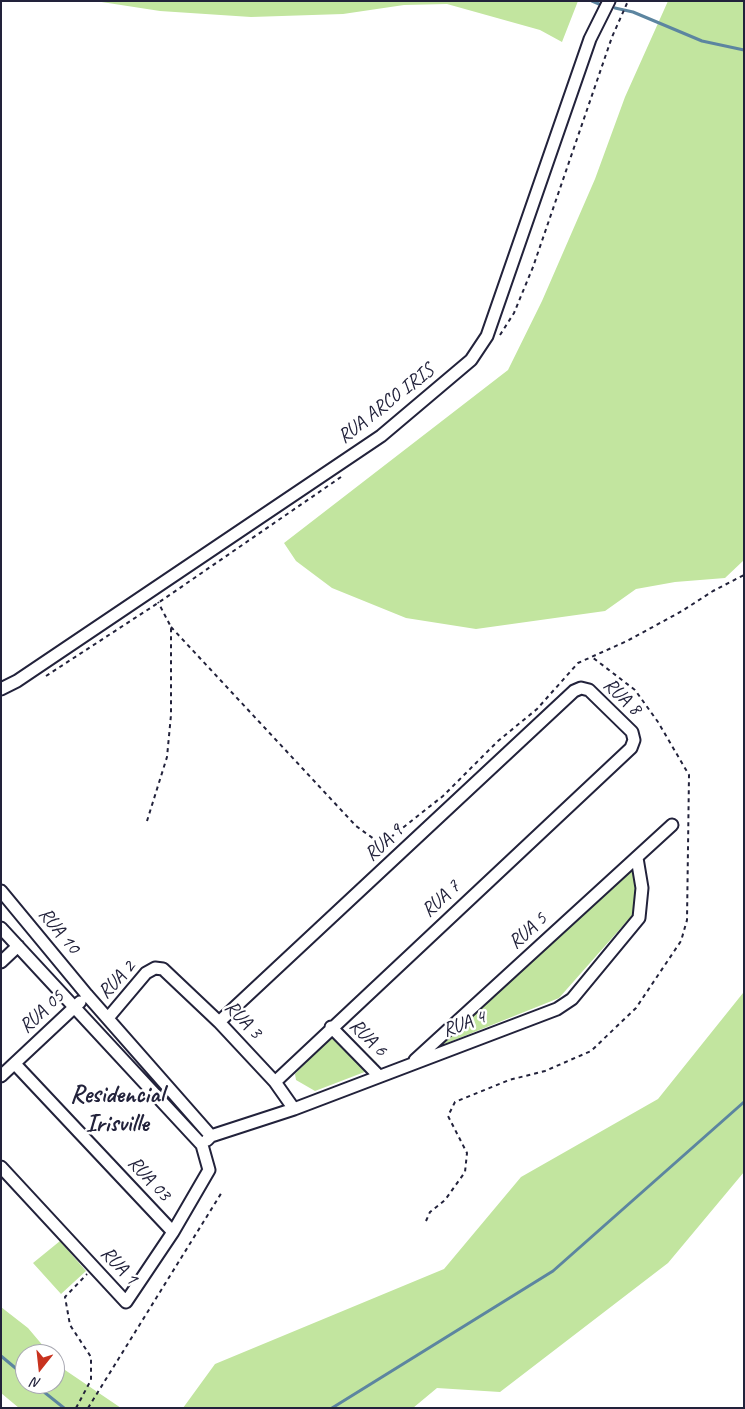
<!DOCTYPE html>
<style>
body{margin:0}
#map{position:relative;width:745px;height:1409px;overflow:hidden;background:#fff;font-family:Caveat,sans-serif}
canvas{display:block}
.frame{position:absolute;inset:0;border:2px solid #22223b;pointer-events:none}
.north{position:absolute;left:15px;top:1344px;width:50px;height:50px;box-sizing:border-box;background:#fff;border:1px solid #a7a7b1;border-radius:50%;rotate:196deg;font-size:14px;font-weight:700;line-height:20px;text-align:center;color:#22223b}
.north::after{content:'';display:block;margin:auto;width:18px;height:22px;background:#c8321e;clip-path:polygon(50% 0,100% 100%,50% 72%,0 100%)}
</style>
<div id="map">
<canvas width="745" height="1409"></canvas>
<div class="frame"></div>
<div class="north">N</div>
</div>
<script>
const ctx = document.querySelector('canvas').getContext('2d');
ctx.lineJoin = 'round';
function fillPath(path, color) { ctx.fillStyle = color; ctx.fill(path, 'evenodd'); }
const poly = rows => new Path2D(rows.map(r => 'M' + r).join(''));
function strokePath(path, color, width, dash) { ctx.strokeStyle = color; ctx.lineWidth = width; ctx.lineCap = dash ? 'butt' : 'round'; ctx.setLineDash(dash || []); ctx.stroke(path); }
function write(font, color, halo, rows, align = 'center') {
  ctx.font = font + ' Caveat,sans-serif'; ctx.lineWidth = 5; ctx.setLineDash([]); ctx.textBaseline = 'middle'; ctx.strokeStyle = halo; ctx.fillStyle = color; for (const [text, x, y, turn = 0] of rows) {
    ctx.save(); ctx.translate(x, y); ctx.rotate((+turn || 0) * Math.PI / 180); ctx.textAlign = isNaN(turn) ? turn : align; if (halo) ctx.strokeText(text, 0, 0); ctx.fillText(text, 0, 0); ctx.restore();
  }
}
fillPath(poly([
 [95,1,578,1,562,42,540,30,447,4,404,5,343,14,251,17,160,11],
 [668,1,744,1,744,560,725,578,675,582,636,589,605,611,476,629,406,618,332,588,296,561,284,543,508,370,542,301,595,179,625,97],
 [633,868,637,868,638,871,635,912,559,998,442,1045],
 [744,977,744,1172,668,1263,500,1392,437,1388,413,1408,183,1408,215,1364,444,1269,521,1177,658,1099,743,993],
 [339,1029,344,1032,377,1063,375,1068,315,1091,296,1080,295,1074],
 [60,1241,86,1271,61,1294,33,1263],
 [1,1307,28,1328,50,1354,25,1354,25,1384,55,1384,55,1359,65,1370,121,1408,19,1408,1,1393]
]), '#c2e59f');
strokePath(poly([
 [592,1,599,4],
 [615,8,633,12,702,41,744,50],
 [1,1356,25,1376],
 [34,1384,64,1408],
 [332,1408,553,1271,744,1102]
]), '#5c85a0', 3);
const minor = poly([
 [1,689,17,681,381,436,471,360,487,336,590,39,609,1],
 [1,891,87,995,211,1136,207,1140],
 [1,928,202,1145,209,1170,173,1232,126,1302,1,1167],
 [1,962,18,946],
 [108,1018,146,973,155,968,163,969,219,1022,275,1082,294,1109],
 [219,1022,574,691,581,688,589,690,632,732,634,740,631,748,275,1082],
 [331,1027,379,1076],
 [415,1060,672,825],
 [15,1064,173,1232],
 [1,1076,80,1002],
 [211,1136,294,1109,557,1009,572,999,639,918,642,888,637,858]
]);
strokePath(minor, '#22223b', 15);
strokePath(poly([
 [500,335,514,313,533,267,612,37,628,1],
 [171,627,356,826,374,839,386,841,443,796,498,741,537,709,578,663,627,641,682,611,713,591,744,575],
 [46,676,158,603,341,477],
 [147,821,167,757,171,715,171,627,158,602],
 [426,1221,430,1212,445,1200,465,1172,467,1153,448,1116,455,1102,509,1080,545,1071,591,1051,636,1008,681,941,687,920,689,775,658,722,635,690,592,657],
 [76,1408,91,1380,91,1357,70,1325,65,1297,87,1274],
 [88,1408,222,1192]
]), '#22223b', 2, [4, 4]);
strokePath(minor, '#fff', 11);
write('20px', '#22223b', '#fff', [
 ["RUA ARCO IRIS",386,404,-38],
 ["RUA 8",622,697,43],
 ["RUA 9",384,843,-43],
 ["RUA 7",441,899,-43],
 ["RUA 10",59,931,51],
 ["RUA 5",528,931,-42],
 ["RUA 2",117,980,-47],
 ["RUA 05",42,1012,-43],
 ["RUA 3",243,1020,46],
 ["RUA 4",464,1024,-20],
 ["RUA 6",368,1038,45],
 ["RUA 03",149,1179,47],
 ["RUA 1",119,1266,46]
]);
write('bold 25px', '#22223b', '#fff', [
 ["Residencial",117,1095],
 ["Irisville",117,1124]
]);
</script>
